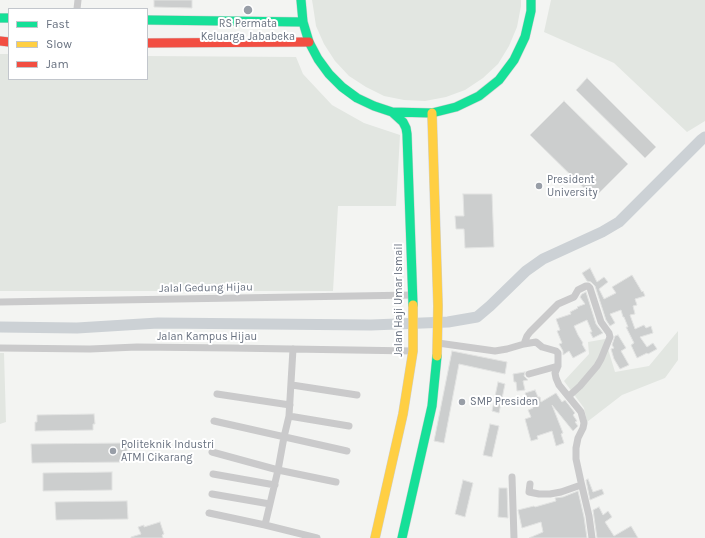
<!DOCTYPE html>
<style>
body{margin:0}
#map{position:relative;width:705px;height:538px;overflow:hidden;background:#f3f4f2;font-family:Karla,sans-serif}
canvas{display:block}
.legend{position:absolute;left:8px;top:8px;width:140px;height:72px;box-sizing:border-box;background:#fff;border:1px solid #c2c6cc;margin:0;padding:5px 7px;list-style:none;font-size:12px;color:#67707f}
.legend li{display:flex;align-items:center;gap:8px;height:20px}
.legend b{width:20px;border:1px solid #c2c6cc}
</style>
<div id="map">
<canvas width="705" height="538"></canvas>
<ul class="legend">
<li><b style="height:5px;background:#16e098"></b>Fast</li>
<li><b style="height:5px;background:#ffcf43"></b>Slow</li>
<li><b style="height:5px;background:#f24e42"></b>Jam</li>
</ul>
</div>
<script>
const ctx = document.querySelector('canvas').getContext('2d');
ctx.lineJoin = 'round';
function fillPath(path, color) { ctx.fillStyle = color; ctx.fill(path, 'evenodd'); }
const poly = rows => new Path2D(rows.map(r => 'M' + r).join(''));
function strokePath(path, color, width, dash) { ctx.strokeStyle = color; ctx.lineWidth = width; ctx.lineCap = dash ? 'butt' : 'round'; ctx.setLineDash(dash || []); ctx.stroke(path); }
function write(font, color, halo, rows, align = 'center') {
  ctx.font = font + ' Karla,sans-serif'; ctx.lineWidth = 4; ctx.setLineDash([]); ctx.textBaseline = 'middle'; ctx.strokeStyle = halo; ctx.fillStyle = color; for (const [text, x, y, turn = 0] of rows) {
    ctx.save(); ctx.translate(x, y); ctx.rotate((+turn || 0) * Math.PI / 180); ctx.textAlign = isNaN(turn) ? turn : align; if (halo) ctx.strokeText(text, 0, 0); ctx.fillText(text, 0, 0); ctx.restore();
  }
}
fillPath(poly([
 [312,0,521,0,521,6,517,27,509,46,498,64,483,78,465,90,446,97,425,101,404,100,384,96,366,87,349,76,335,61,324,44,316,26,313,6],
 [551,0,705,0,705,121,687,132,614,63,544,32],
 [0,54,9,54,9,79,147,79,147,56,296,57,303,74,332,105,364,123,400,135,396,206,338,206,333,291,0,291],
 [678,331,678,360,665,378,622,395,587,422,584,408,564,381,589,354,588,342,605,339,615,372,649,366],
 [0,353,4,353,6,422,0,424]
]), '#e2e6e1');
strokePath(poly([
 [0,327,77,328,158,323,371,325,448,322,477,317,490,306,526,271,543,259,602,232,619,222,701,140,705,137]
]), '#ccd1d5', 11);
const building = poly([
 [154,0,192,0,192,8,154,7,154,0],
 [587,78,656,147,645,158,576,90,587,78],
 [564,101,628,164,594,198,530,135,564,101],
 [463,194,492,194,494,247,465,248,464,229,456,229,455,216,464,216,463,194],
 [590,268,597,282,604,277,608,282,599,289,604,299,616,293,612,287,632,275,642,292,643,291,645,296,635,299,637,305,633,306,635,314,630,315,635,329,644,325,646,328,651,326,653,333,640,337,647,347,653,343,657,349,648,354,647,353,637,358,631,345,634,343,626,327,628,327,624,317,623,317,621,310,610,314,615,323,610,326,606,320,595,286,591,282,587,281,582,273,590,268],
 [586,292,596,324,603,333,593,338,590,332,592,332,587,320,574,326,578,335,583,343,582,344,586,351,573,358,569,351,563,355,563,351,559,344,562,343,557,331,560,330,556,319,571,314,570,312,578,308,577,307,585,304,580,297,582,294,586,292],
 [618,335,626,348,621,351,629,365,620,369,614,359,611,349,614,348,612,345,615,336,618,335],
 [452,351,507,362,505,374,459,364,444,443,434,441,452,351],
 [525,372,524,376,528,380,523,381,525,390,517,391,516,382,514,382,513,374,525,372],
 [498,382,505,384,499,413,492,411,498,382],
 [535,390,538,397,540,397,541,402,556,393,562,402,565,400,575,413,573,415,577,421,575,422,578,426,573,431,552,405,563,433,561,434,564,443,556,446,552,431,537,436,538,439,531,441,525,419,531,417,528,410,533,408,530,397,527,398,525,393,535,390],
 [94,414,95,424,93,424,93,430,35,431,35,422,37,422,37,415,94,414],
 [490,424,499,426,492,457,483,455,490,424],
 [127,443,127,462,32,463,31,444,127,443],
 [112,472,112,490,43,491,43,473,112,472],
 [588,479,593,492,602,489,604,494,590,500,586,480,588,479],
 [463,480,473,483,465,517,455,514,463,480],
 [499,488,507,488,508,518,498,517,499,488],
 [578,491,584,517,587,538,529,538,543,532,541,522,522,528,518,510,534,506,535,507,556,501,555,498,563,497,578,491],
 [127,501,128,519,56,520,55,502,127,501],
 [599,507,603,515,608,511,612,517,605,522,614,536,631,526,638,538,597,538,593,510,599,507],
 [160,522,164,534,162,535,163,538,131,538,131,537,141,534,138,527,144,525,144,527,160,522]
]);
fillPath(building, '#cccece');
strokePath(building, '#e2e3e2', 1);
const fast = poly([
 [301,0,303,22,309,42,318,59,329,74,342,87,357,98,374,106,392,112,432,113,456,107,479,96,499,80,514,60,525,37,531,11,531,0],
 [0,18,9,18],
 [147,20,303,22],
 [392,112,403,122,406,128,407,134,413,305],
 [402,538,432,406,437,356]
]);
const slow = poly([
 [432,113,438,306,437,356],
 [375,538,403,414,413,351,413,305]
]);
const jam = poly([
 [0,41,9,42],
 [147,43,309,42]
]);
strokePath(fast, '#cfd0d0', 10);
strokePath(slow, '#cfd0d0', 10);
strokePath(jam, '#cfd0d0', 10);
strokePath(poly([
 [77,9,78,0],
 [0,302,413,295],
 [438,343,495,351,507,349,524,344,536,342,542,347,556,351,558,353,558,366,555,373,556,378,559,385,581,412,584,423,583,428,578,438,576,448,576,459,581,482,589,516,592,538],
 [524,344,527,336,530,332,558,304,574,297,578,290,586,286,588,286,590,288,601,322,609,333,610,337,601,359,597,366,580,386,569,396],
 [0,348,90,349,137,347,231,348,413,351],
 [529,374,558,366],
 [292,385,357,395],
 [217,394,290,405],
 [289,416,349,426],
 [214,421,347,451],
 [212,452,278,470,336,482],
 [213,474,275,485],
 [512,477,514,538],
 [530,484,529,492,539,494,550,494,561,492,581,485],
 [212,494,270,504],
 [209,513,265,525,317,538],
 [265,525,278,470,284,437,289,416,293,349]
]), '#cacacb', 7);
strokePath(fast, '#16e098', 9);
strokePath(slow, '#ffcf43', 9);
strokePath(jam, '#f24e42', 9);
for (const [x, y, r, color] of [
 [248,10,5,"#989ea7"],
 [539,186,4,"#989ea7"],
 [462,402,4,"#989ea7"],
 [113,451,4,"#989ea7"]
]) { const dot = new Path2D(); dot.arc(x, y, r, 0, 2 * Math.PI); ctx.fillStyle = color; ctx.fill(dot); strokePath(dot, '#fff', 1.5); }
write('11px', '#67707f', '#fff', [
 ["RS Permata",248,24,"center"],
 ["Keluarga Jababeka",248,37,"center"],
 ["President",547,180],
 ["University",547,193],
 ["SMP Presiden",470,402],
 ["Politeknik Industri",121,445],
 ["ATMI Cikarang",121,458]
], 'left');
write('11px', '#67707f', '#fff', [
 ["Jalal Gedung Hijau",206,288,-1],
 ["Jalan Haji Umar Ismail",399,300,-90],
 ["Jalan Kampus Hijau",207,337]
]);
</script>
